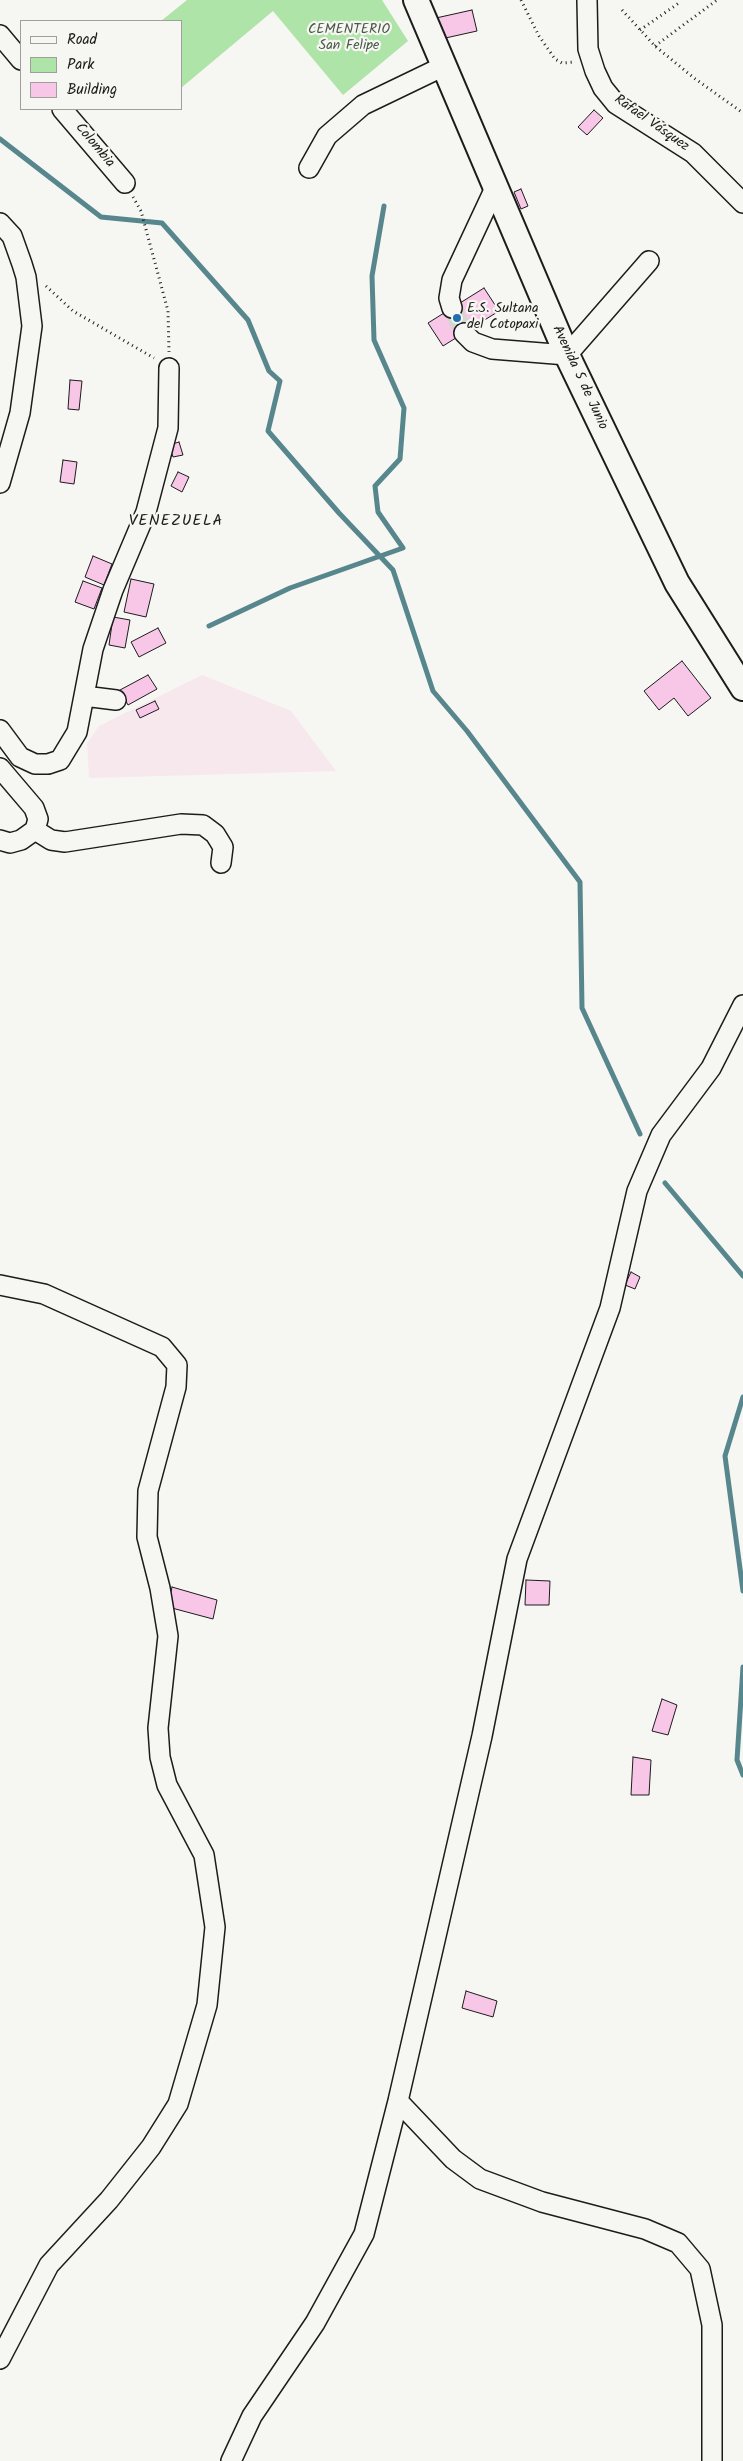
<!DOCTYPE html>
<meta charset="utf-8">
<style>
body{margin:0}
#map{position:relative;width:743px;height:2461px;overflow:hidden;background:#f6f6f2;font-family:Kalam,sans-serif}
canvas{display:block}
.legend{position:absolute;left:20px;top:20px;width:162px;height:90px;box-sizing:border-box;background:#f6f6f2;border:1px solid #9f9f9c;margin:0;padding:6px 9px;list-style:none;font-size:15px;color:#1c1c1c}
.legend li{display:flex;align-items:center;gap:10px;height:25px}
.legend b{width:25px;border:1px solid #9f9f9c}
</style>
<div id="map">
<canvas width="743" height="2461"></canvas>
<ul class="legend">
<li><b style="height:6px;background:#f6f6f2"></b>Road</li>
<li><b style="height:14px;background:#aee4a7"></b>Park</li>
<li><b style="height:14px;background:#f8c6e6"></b>Building</li>
</ul>
</div>
<script>
const ctx = document.querySelector('canvas').getContext('2d');
ctx.lineJoin = 'round';
function fillPath(path, color) { ctx.fillStyle = color; ctx.fill(path, 'evenodd'); }
const poly = rows => new Path2D(rows.map(r => 'M' + r).join(''));
function strokePath(path, color, width, dash) { ctx.strokeStyle = color; ctx.lineWidth = width; ctx.lineCap = dash ? 'butt' : 'round'; ctx.setLineDash(dash || []); ctx.stroke(path); }
function write(font, color, halo, rows, align = 'center') {
  ctx.font = font + ' Kalam,sans-serif'; ctx.lineWidth = 4.5; ctx.setLineDash([]); ctx.textBaseline = 'middle'; ctx.strokeStyle = halo; ctx.fillStyle = color; for (const [text, x, y, turn = 0] of rows) {
    ctx.save(); ctx.translate(x, y); ctx.rotate((+turn || 0) * Math.PI / 180); ctx.textAlign = isNaN(turn) ? turn : align; if (halo) ctx.strokeText(text, 0, 0); ctx.fillText(text, 0, 0); ctx.restore();
  }
}
fillPath(poly([
 [202,675,291,711,336,771,89,778,87,743,99,726]
]), '#f7e8ee');
fillPath(poly([
 [187,0,382,0,408,41,343,95,273,11,181,88,181,21,161,21]
]), '#aee4a7');
strokePath(poly([
 [0,139,101,217,162,223,248,320,269,371,280,381,268,431,339,513,393,570,433,691,467,731,580,882,582,1008,640,1134],
 [209,626,290,588,403,548,378,512,375,486,400,459,404,408,374,340,372,276,384,206],
 [665,1183,743,1276],
 [743,1397,725,1456,743,1591],
 [743,1667,737,1760,743,1775]
]), '#57878d', 5);
const building = poly([
 [472,10,477,31,441,39,436,18,472,10],
 [594,110,603,118,587,135,578,127,594,110],
 [521,189,528,206,521,209,514,192,521,189],
 [484,288,499,311,443,346,428,323,484,288],
 [70,380,82,381,79,410,68,409,70,380],
 [179,442,183,455,173,457,169,445,179,442],
 [63,460,77,462,74,484,60,482,63,460],
 [178,472,189,477,182,492,171,486,178,472],
 [93,556,112,564,104,585,85,577,93,556],
 [131,579,154,584,146,617,124,612,131,579],
 [83,581,102,588,94,609,75,602,83,581],
 [113,617,130,620,125,648,109,645,113,617],
 [158,628,166,643,139,657,131,642,158,628],
 [682,661,711,698,688,716,674,698,659,710,644,691,682,661],
 [148,675,157,689,128,705,120,690,148,675],
 [155,701,159,709,140,718,136,710,155,701],
 [631,1272,640,1277,635,1289,625,1285,631,1272],
 [526,1580,550,1581,549,1605,525,1605,526,1580],
 [172,1587,217,1600,213,1619,168,1607,172,1587],
 [662,1699,677,1705,668,1735,652,1731,662,1699],
 [633,1757,651,1760,649,1795,631,1795,633,1757],
 [466,1991,497,2001,493,2017,462,2008,466,1991]
]);
fillPath(building, '#f8c6e6');
strokePath(building, '#1c1c1c', 1);
strokePath(poly([
 [452,308,464,333]
]), '#d5d5d2', 19, [19, 9]);
const minor = poly([
 [587,0,588,49,595,71,603,88,616,104,693,153,743,203],
 [0,35,21,60],
 [62,109,125,183],
 [309,168,327,136,363,105,444,66],
 [0,223,12,236,22,264,26,277,32,326,20,413,0,483],
 [452,308,449,298,452,280,495,188],
 [464,333,473,342,492,349,567,355,649,261],
 [84,696,116,700],
 [0,730,20,757,35,764,48,764,60,760,77,732,93,649,113,590,146,512,168,428,169,368],
 [0,768,34,808,38,819,35,830,21,840,10,843,0,840],
 [35,830,51,840,65,842,181,824,203,825,215,834,223,847,221,863],
 [0,1285,44,1294,162,1347,177,1365,176,1387,148,1491,147,1537,160,1588,168,1636,158,1728,160,1757,167,1785,204,1855,215,1927,207,2005,178,2104,151,2147,109,2200,49,2265,0,2359],
 [398,2101,453,2159,480,2179,542,2202,645,2229,678,2243,700,2269,712,2325,712,2461],
 [231,2461,252,2416,315,2323,364,2234,398,2101,482,1736,517,1559,610,1308,637,1191,661,1135,711,1068,743,1005]
]);
const major = poly([
 [416,0,567,355,677,583,743,688]
]);
strokePath(minor, '#1c1c1c', 22);
strokePath(major, '#1c1c1c', 28);
strokePath(poly([
 [521,0,539,36,555,59,562,63,575,62],
 [622,10,655,46,694,78,743,113],
 [640,30,679,3],
 [655,46,717,0],
 [133,197,141,211,168,311,169,352],
 [46,286,73,311,154,358]
]), '#1c1c1c', 3, [1, 4]);
strokePath(minor, '#f6f6f2', 19);
strokePath(major, '#f6f6f2', 24);
for (const [x, y, r, color] of [
 [457,318,5,"#1f6fb2"]
]) { const dot = new Path2D(); dot.arc(x, y, r, 0, 2 * Math.PI); ctx.fillStyle = color; ctx.fill(dot); strokePath(dot, '#f6f6f2', 2); }
write('14px', '#485846', '#f6f6f2', [
 ["CEMENTERIO",349,31],
 ["San Felipe",349,47]
]);
write('14px', '#1c1c1c', '#f6f6f2', [
 ["Rafael Vásquez",651,124,35],
 ["Colombia",94,146,50],
 ["Avenida 5 de Junio",579,378,65]
]);
write('14px', '#1c1c1c', '#f6f6f2', [
 ["E.S. Sultana",467,310],
 ["del Cotopaxi",467,326]
], 'left');
ctx.letterSpacing = '1px';
write('16px', '#1c1c1c', '#f6f6f2', [
 ["VENEZUELA",176,522]
]);
ctx.letterSpacing = '0px';
</script>
